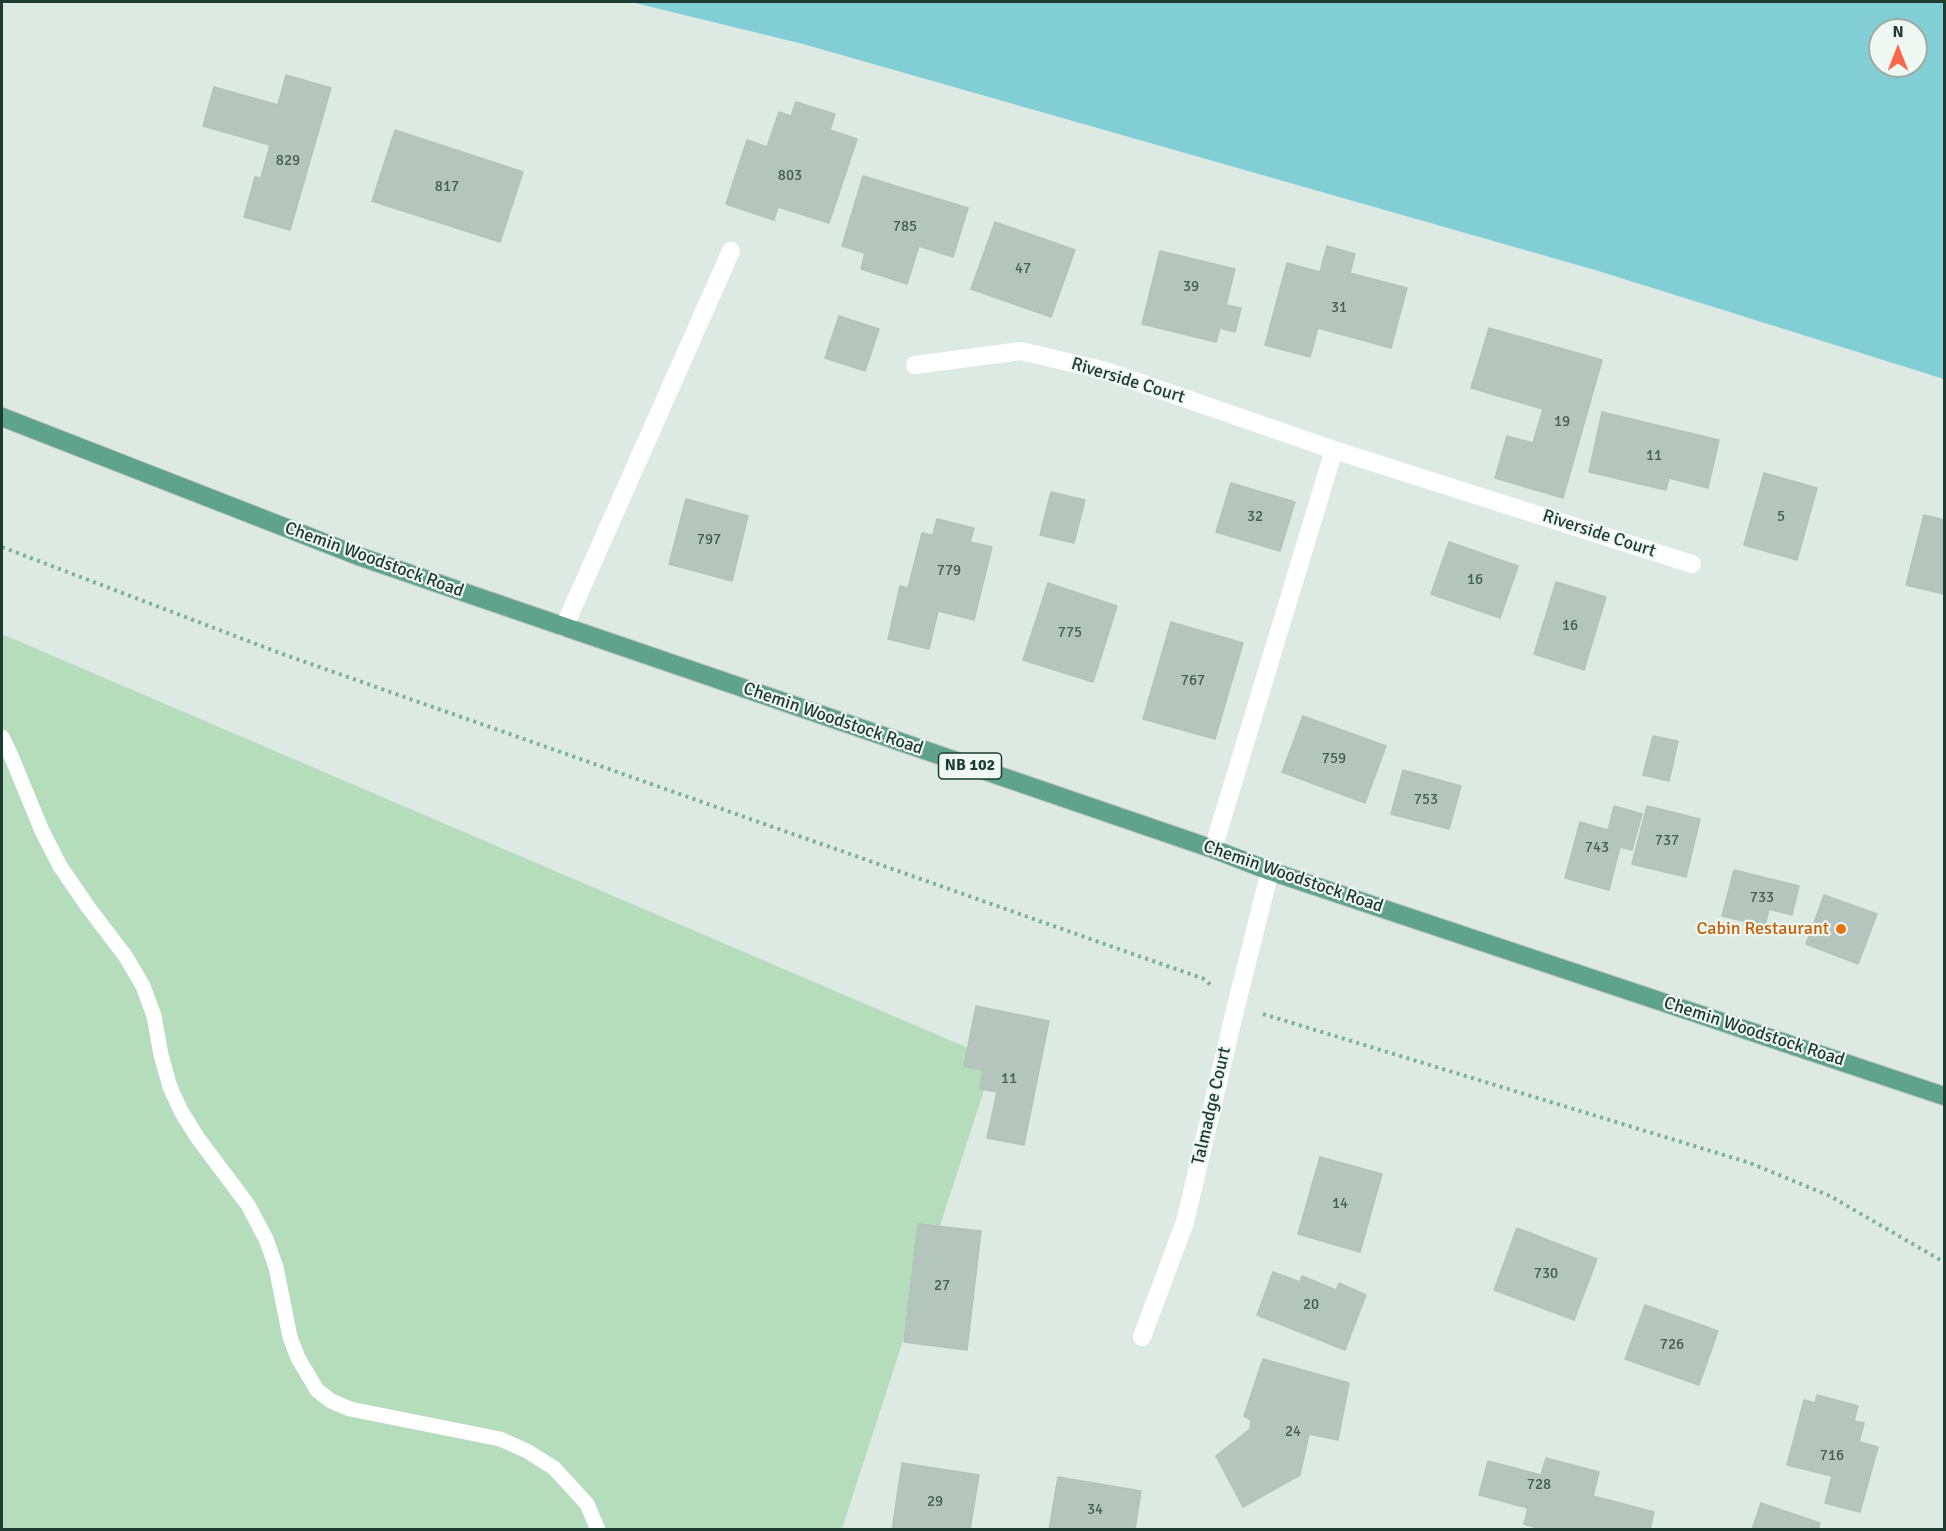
<!DOCTYPE html>
<style>
body{margin:0}
#map{position:relative;width:1946px;height:1531px;overflow:hidden;background:#ddeae4;font-family:Signika,sans-serif}
canvas{display:block}
.frame{position:absolute;inset:0;border:3px solid #1e3b31;pointer-events:none}
.north{position:absolute;left:1868px;top:18px;width:60px;height:60px;box-sizing:border-box;background:#eef7f2;border:2px solid #9baca5;border-radius:50%;rotate:0deg;font-size:16px;font-weight:700;line-height:24px;text-align:center;color:#1e3b31}
.north::after{content:'';display:block;margin:auto;width:21px;height:27px;background:#fa684c;clip-path:polygon(50% 0,100% 100%,50% 72%,0 100%)}
</style>
<div id="map">
<canvas width="1946" height="1531"></canvas>
<div class="frame"></div>
<div class="north">N</div>
</div>
<script>
const ctx = document.querySelector('canvas').getContext('2d');
ctx.lineJoin = 'round';
function fillPath(path, color) { ctx.fillStyle = color; ctx.fill(path, 'evenodd'); }
const poly = rows => new Path2D(rows.map(r => 'M' + r).join(''));
function strokePath(path, color, width, dash) { ctx.strokeStyle = color; ctx.lineWidth = width; ctx.lineCap = dash ? 'butt' : 'round'; ctx.setLineDash(dash || []); ctx.stroke(path); }
function write(font, color, halo, rows, align = 'center') {
  ctx.font = font + ' Signika,sans-serif'; ctx.lineWidth = 4.5; ctx.setLineDash([]); ctx.textBaseline = 'middle'; ctx.strokeStyle = halo; ctx.fillStyle = color; for (const [text, x, y, turn = 0] of rows) {
    ctx.save(); ctx.translate(x, y); ctx.rotate((+turn || 0) * Math.PI / 180); ctx.textAlign = isNaN(turn) ? turn : align; if (halo) ctx.strokeText(text, 0, 0); ctx.fillText(text, 0, 0); ctx.restore();
  }
}
fillPath(poly([
 [2,634,994,1059,842,1529,2,1529]
]), '#b5ddbc');
fillPath(poly([
 [631,2,1944,2,1944,379,1595,270,803,44],
 [1880,30,1916,30,1916,66,1880,66]
]), '#81ced4');
const building = poly([
 [286,75,331,88,290,230,244,217,255,177,261,178,270,145,203,126,214,87,278,105,286,75],
 [796,102,835,114,830,130,857,139,829,223,778,207,774,220,726,204,747,140,767,147,779,112,791,116,796,102],
 [395,130,523,172,500,242,372,201,395,130],
 [863,176,968,208,953,257,919,246,907,284,861,269,865,253,842,246,863,176],
 [995,222,1075,250,1051,317,971,289,995,222],
 [1327,246,1355,254,1350,273,1407,288,1391,348,1318,328,1310,357,1265,345,1287,263,1320,272,1327,246],
 [1160,251,1235,269,1226,305,1241,308,1235,332,1220,328,1216,342,1142,324,1160,251],
 [839,316,879,329,865,371,825,358,839,316],
 [1489,328,1602,360,1563,498,1495,478,1507,436,1533,443,1543,409,1471,388,1489,328],
 [1602,412,1719,440,1708,488,1669,478,1666,490,1589,472,1602,412],
 [1764,473,1817,488,1797,560,1744,545,1764,473],
 [1231,483,1295,502,1280,551,1216,532,1231,483],
 [1051,492,1085,500,1074,543,1040,535,1051,492],
 [686,499,748,516,732,581,669,564,686,499],
 [1924,515,1944,520,1944,594,1906,585,1924,515],
 [937,519,974,528,970,542,992,547,974,620,938,611,929,649,888,639,900,586,908,588,922,533,933,535,937,519],
 [1449,542,1518,566,1500,618,1431,594,1449,542],
 [1556,582,1606,597,1584,670,1534,654,1556,582],
 [1048,583,1117,606,1093,682,1023,660,1048,583],
 [1171,622,1243,643,1215,739,1143,719,1171,622],
 [1303,716,1386,746,1365,803,1282,772,1303,716],
 [1653,736,1678,741,1669,781,1643,775,1653,736],
 [1403,770,1461,786,1449,829,1391,814,1403,770],
 [1614,806,1642,814,1632,850,1620,847,1609,890,1565,878,1580,822,1608,830,1614,806],
 [1647,806,1700,819,1686,877,1632,864,1647,806],
 [1734,870,1799,886,1792,915,1769,909,1765,926,1722,916,1734,870],
 [1824,895,1877,914,1858,964,1806,944,1824,895],
 [976,1006,1049,1021,1024,1145,987,1138,997,1092,980,1089,983,1070,964,1066,976,1006],
 [1320,1157,1382,1174,1360,1252,1298,1234,1320,1157],
 [918,1224,981,1231,967,1350,904,1342,918,1224],
 [1517,1228,1597,1259,1574,1320,1494,1290,1517,1228],
 [1273,1272,1300,1282,1302,1276,1336,1290,1339,1283,1366,1295,1345,1350,1257,1315,1273,1272],
 [1645,1305,1718,1331,1699,1385,1625,1359,1645,1305],
 [1263,1359,1349,1383,1338,1440,1309,1434,1300,1475,1243,1507,1216,1456,1250,1429,1251,1420,1244,1416,1263,1359],
 [1817,1395,1858,1406,1854,1421,1864,1423,1859,1442,1878,1447,1860,1512,1825,1503,1832,1476,1787,1465,1804,1400,1815,1403,1817,1395],
 [1546,1458,1599,1472,1593,1496,1654,1512,1650,1530,1544,1530,1524,1524,1528,1508,1479,1495,1488,1461,1541,1475,1546,1458],
 [902,1463,979,1475,970,1530,892,1530,902,1463],
 [1058,1477,1141,1491,1135,1530,1049,1530,1058,1477],
 [1761,1503,1820,1523,1818,1530,1752,1530,1761,1503]
]);
fillPath(building, '#b3c5bc');
strokePath(building, '#b0c4ba', 1.5);
const primary = poly([
 [2,417,361,557,1213,849,1270,871,1944,1096]
]);
strokePath(primary, '#bcc4c1', 20);
strokePath(poly([
 [2,547,277,652,1204,979,1212,986],
 [1263,1014,1750,1163,1830,1196,1944,1262]
]), '#7cb09b', 4, [3, 4.5]);
strokePath(poly([
 [2,737,12,758,42,831,60,866,88,907,126,957,143,986,154,1016,161,1055,170,1087,181,1111,197,1137,248,1205,266,1239,276,1267,290,1337,298,1358,317,1390,331,1401,350,1409,500,1439,527,1451,554,1468,587,1504,598,1530]
]), '#fff', 15);
strokePath(poly([
 [915,365,1021,351,1106,371,1334,450,1692,564],
 [564,627,731,251],
 [1213,849,1334,450],
 [1142,1337,1185,1222,1236,1006,1270,871]
]), '#fff', 18);
strokePath(primary, '#5fa38c', 18);
for (const [x, y, r, color] of [
 [1841,929,6,"#e8710a"]
]) { const dot = new Path2D(); dot.arc(x, y, r, 0, 2 * Math.PI); ctx.fillStyle = color; ctx.fill(dot); strokePath(dot, '#eef7f2', 2); }
write('15px', '#435e54', null, [
 ["829",288,161],
 ["803",790,176],
 ["817",447,187],
 ["785",905,227],
 ["47",1023,269],
 ["39",1191,287],
 ["31",1339,308],
 ["19",1562,422],
 ["11",1654,456],
 ["32",1255,517],
 ["5",1781,517],
 ["797",709,540],
 ["779",949,571],
 ["16",1475,580],
 ["16",1570,626],
 ["775",1070,633],
 ["767",1193,681],
 ["759",1334,759],
 ["753",1426,800],
 ["737",1667,841],
 ["743",1597,848],
 ["733",1762,898],
 ["11",1009,1079],
 ["14",1340,1204],
 ["730",1546,1274],
 ["27",942,1286],
 ["20",1311,1305],
 ["726",1672,1345],
 ["24",1293,1432],
 ["716",1832,1456],
 ["728",1539,1485],
 ["29",935,1502],
 ["34",1095,1510]
]);
for (const [x, y, w] of [
 [970,766,63]
]) { const box = new Path2D(); box.roundRect(x - w / 2, y - 13, w, 26, 4.5); ctx.fillStyle = '#eef7f2'; ctx.fill(box); strokePath(box, '#1e3b31', 1.5); }
write('bold 16px', '#1e3b31', null, [
 ["NB 102",970,766]
]);
write('18px', '#1e3b31', '#eef7f2', [
 ["Riverside Court",1128,381,17],
 ["Riverside Court",1599,534,18],
 ["Chemin Woodstock Road",374,560,20],
 ["Chemin Woodstock Road",833,719,19],
 ["Chemin Woodstock Road",1293,877,19],
 ["Chemin Woodstock Road",1754,1032,18],
 ["Talmadge Court",1212,1106,-77]
]);
write('18px', '#c56008', '#eef7f2', [
 ["Cabin Restaurant",1829,929]
], 'right');
</script>
